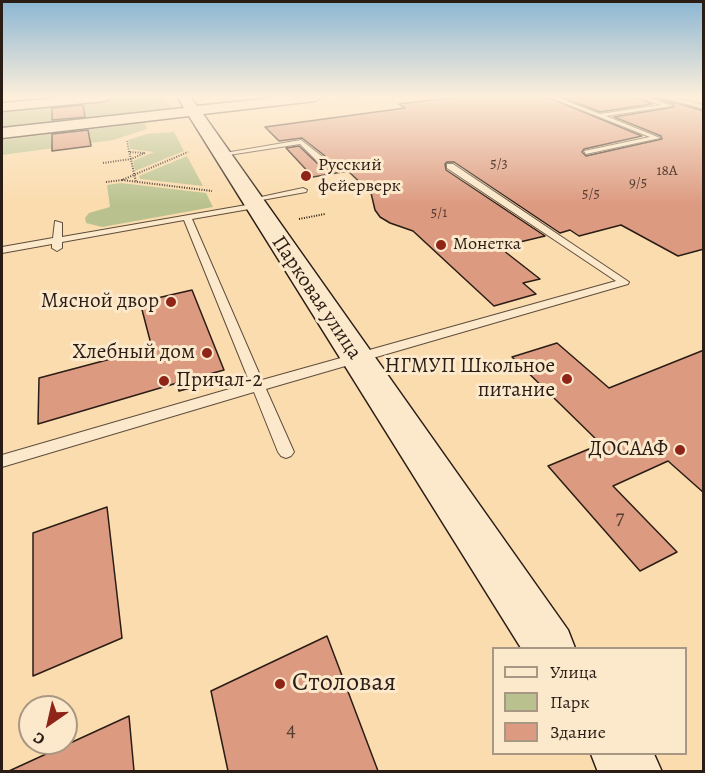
<!DOCTYPE html>
<meta charset="utf-8">
<style>
body{margin:0}
#map{position:relative;width:705px;height:773px;overflow:hidden;background:#fbdcae;font-family:Alegreya,serif}
canvas{display:block}
.frame{position:absolute;inset:0;border:3px solid #2a1d16;pointer-events:none}
.legend{position:absolute;left:492px;top:647px;width:195px;height:108px;box-sizing:border-box;background:#fce8ca;border:2px solid #a89782;margin:0;padding:8px 10px;list-style:none;font-size:18px;color:#2a1d16}
.legend li{display:flex;align-items:center;gap:12px;height:30px}
.legend b{width:30px;border:2px solid #a89782}
.north{position:absolute;left:18px;top:695px;width:60px;height:60px;box-sizing:border-box;background:#fce8ca;border:2px solid #a89782;border-radius:50%;rotate:214deg;font-size:16px;font-weight:700;line-height:24px;text-align:center;color:#2a1d16}
.north::after{content:'';display:block;margin:auto;width:21px;height:27px;background:#8f2418;clip-path:polygon(50% 0,100% 100%,50% 72%,0 100%)}
</style>
<div id="map">
<canvas width="705" height="773"></canvas>
<div class="frame"></div>
<ul class="legend">
<li><b style="height:8px;background:#fce8ca"></b>Улица</li>
<li><b style="height:16px;background:#b9c28f"></b>Парк</li>
<li><b style="height:16px;background:#dc9a81"></b>Здание</li>
</ul>
<div class="north">С</div>
</div>
<script>
const ctx = document.querySelector('canvas').getContext('2d');
ctx.lineJoin = 'round';
function fillPath(path, color) { ctx.fillStyle = color; ctx.fill(path, 'evenodd'); }
const poly = rows => new Path2D(rows.map(r => 'M' + r).join(''));
function strokePath(path, color, width, dash) { ctx.strokeStyle = color; ctx.lineWidth = width; ctx.lineCap = dash ? 'butt' : 'round'; ctx.setLineDash(dash || []); ctx.stroke(path); }
function write(font, color, halo, rows, align = 'center') {
  ctx.font = font + ' Alegreya,serif'; ctx.lineWidth = 6; ctx.setLineDash([]); ctx.textBaseline = 'middle'; ctx.strokeStyle = halo; ctx.fillStyle = color; for (const [text, x, y, turn = 0] of rows) {
    ctx.save(); ctx.translate(x, y); ctx.rotate((+turn || 0) * Math.PI / 180); ctx.textAlign = isNaN(turn) ? turn : align; if (halo) ctx.strokeText(text, 0, 0); ctx.fillText(text, 0, 0); ctx.restore();
  }
}
fillPath(poly([
 [132,97,165,97,171,108,160,112,2,130,2,110],
 [142,123,145,124,147,129,113,140,2,155,2,140],
 [174,132,184,151,135,171,133,161,154,152,130,149,128,140,147,134],
 [187,156,203,186,140,179,139,176],
 [121,183,206,193,213,207,102,227,86,223,85,218,89,213,110,207,107,185]
]), '#b9c28f');
const building = poly([
 [458,97,547,97,642,136,584,149,582,152,586,156,662,139,661,136,614,117,674,107,673,104,651,97,661,97,662,99,704,111,704,249,678,256,621,225,579,236,570,230,560,233,454,162,447,162,445,164,446,170,545,236,499,247,540,279,523,283,536,294,494,306,413,231,390,223,380,217,375,210,371,193,348,171,313,177,286,148,299,146,318,164,326,164,325,156,302,138,279,141,265,127,405,108,399,104,458,97],
 [561,97,637,97,652,104,600,112,561,97],
 [83,105,85,117,52,120,52,108,83,105],
 [88,130,91,146,52,151,52,134,88,130],
 [192,290,224,370,206,375,209,383,179,391,177,383,38,424,39,378,152,348,140,302,192,290],
 [557,343,609,388,704,350,704,493,668,461,613,486,677,552,640,571,548,466,601,444,512,357,557,343],
 [107,507,122,638,33,676,33,533,107,507],
 [327,636,378,771,228,771,211,691,327,636],
 [129,716,134,771,9,771,129,716]
]);
fillPath(building, '#dc9a81');
strokePath(building, '#2a1d16', 1.5);
const lane = poly([
 [549,97,556,97,600,114,661,105,639,97,645,97,672,106,606,116,660,138,586,154,584,151,650,137,549,97],
 [663,97,671,97,704,105,704,109,663,97],
 [301,140,324,158,324,162,318,162,300,144,222,156,219,154,301,140],
 [447,164,453,164,629,282,628,284,266,389,294,452,291,456,286,458,281,456,278,452,254,392,2,467,2,455,250,383,184,220,62,242,62,248,57,251,52,248,52,244,2,253,2,247,53,238,55,221,62,223,62,237,258,203,258,207,255,208,192,219,262,380,616,281,447,168,447,164],
 [303,188,307,190,306,192,251,202,247,200,303,188]
]);
const secondary = poly([
 [68,97,112,97,105,101,2,111,2,103,68,97],
 [178,97,190,97,197,106,283,97,321,97,315,101,203,114,568,630,575,648,521,648,189,116,2,138,2,128,184,108,178,97],
 [591,754,654,754,662,772,598,772,591,754]
]);
strokePath(lane, '#5e4d3c', 2);
strokePath(secondary, '#2a1d16', 3);
strokePath(poly([
 [339,99,362,97],
 [127,141,129,152]
]), '#2a1d16', 1.5, [1, 1.5]);
strokePath(poly([
 [129,151,136,182],
 [103,163,131,159,145,153,129,152],
 [122,180,212,191],
 [106,182,122,180,188,152],
 [299,219,325,214]
]), '#2a1d16', 2, [1, 1.5]);
fillPath(lane, '#fce8ca');
fillPath(secondary, '#fce8ca');
const sky = ctx.createLinearGradient(0, 0, 0, 205);
sky.addColorStop(0, '#8bb6d3');
sky.addColorStop(0.47, '#fdefdb');
sky.addColorStop(1, '#fdefdb00');
ctx.fillStyle = sky;
ctx.fillRect(0, 0, 705, 205);
for (const [x, y, r, color] of [
 [306,176,6,"#8f2418"],
 [441,245,6,"#8f2418"],
 [171,302,6,"#8f2418"],
 [207,353,6,"#8f2418"],
 [567,379,6,"#8f2418"],
 [164,381,6,"#8f2418"],
 [680,450,6,"#8f2418"],
 [280,684,6,"#8f2418"]
]) { const dot = new Path2D(); dot.arc(x, y, r, 0, 2 * Math.PI); ctx.fillStyle = color; ctx.fill(dot); strokePath(dot, '#fce8ca', 2); }
write('15px', '#563c31', null, [
 ["5/3",499,164],
 ["18А",667,171],
 ["9/5",638,183],
 ["5/5",591,194],
 ["5/1",439,213]
]);
write('18px', '#2a1d16', '#fce8ca', [
 ["Русский",318,166],
 ["фейерверк",318,187],
 ["Монетка",453,245]
], 'left');
write('21px', '#2a1d16', '#fce8ca', [
 ["Парковая улица",316,298,56]
]);
write('21px', '#2a1d16', '#fce8ca', [
 ["Мясной двор",159,302],
 ["Хлебный дом",195,353],
 ["НГМУП Школьное",555,367],
 ["питание",555,391],
 ["Причал-2",176,381,"left"],
 ["ДОСААФ",668,450]
], 'right');
write('21px', '#563c31', null, [
 ["7",620,519],
 ["4",291,731]
]);
write('26px', '#2a1d16', '#fce8ca', [
 ["Столовая",292,684]
], 'left');
</script>
